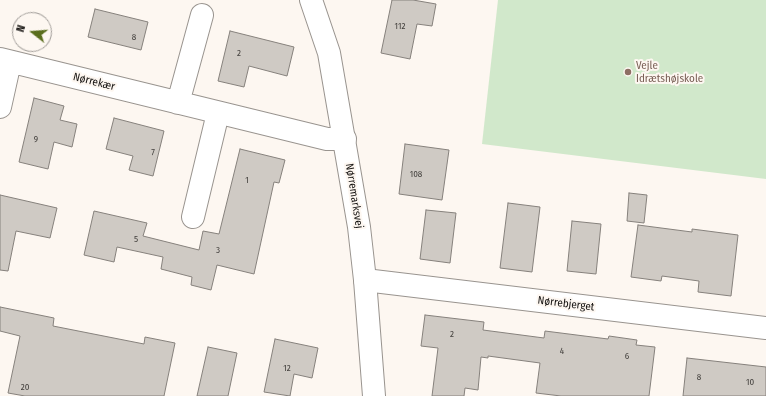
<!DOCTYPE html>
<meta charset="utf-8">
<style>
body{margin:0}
#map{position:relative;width:766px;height:396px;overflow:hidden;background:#fdf7f1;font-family:"Fira Sans Condensed",sans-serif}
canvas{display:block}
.north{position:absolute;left:12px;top:12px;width:40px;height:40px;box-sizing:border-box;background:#fdf7f1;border:1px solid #9f9b97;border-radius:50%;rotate:287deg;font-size:11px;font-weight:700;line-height:16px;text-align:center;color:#13110f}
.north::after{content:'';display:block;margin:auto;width:14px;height:18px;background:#5a6e1d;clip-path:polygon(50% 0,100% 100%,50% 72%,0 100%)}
</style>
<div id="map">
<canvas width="766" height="396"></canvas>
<div class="north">N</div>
</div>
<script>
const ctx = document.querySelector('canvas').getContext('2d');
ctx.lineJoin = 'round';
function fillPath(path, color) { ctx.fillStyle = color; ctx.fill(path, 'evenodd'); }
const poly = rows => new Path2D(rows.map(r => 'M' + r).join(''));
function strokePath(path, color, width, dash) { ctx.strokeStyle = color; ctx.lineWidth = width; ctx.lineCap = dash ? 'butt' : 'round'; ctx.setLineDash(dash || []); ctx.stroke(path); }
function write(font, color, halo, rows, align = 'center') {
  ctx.font = font + ' "Fira Sans Condensed",sans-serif'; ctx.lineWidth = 4; ctx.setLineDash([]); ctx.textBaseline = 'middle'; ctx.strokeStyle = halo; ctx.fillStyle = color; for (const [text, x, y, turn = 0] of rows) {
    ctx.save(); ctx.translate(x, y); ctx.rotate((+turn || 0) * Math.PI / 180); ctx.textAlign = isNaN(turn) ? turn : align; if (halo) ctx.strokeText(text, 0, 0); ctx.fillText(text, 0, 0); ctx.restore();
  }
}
fillPath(poly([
 [498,0,766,0,766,179,482,144]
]), '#d1e8cb');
const building = poly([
 [392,0,413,0,436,4,432,26,417,24,410,59,381,53,392,0],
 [95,9,148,22,141,50,88,37,95,9],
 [230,31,294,47,287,76,249,66,244,87,218,81,230,31],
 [34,98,64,106,60,120,77,124,72,147,54,142,48,169,19,162,34,98],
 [114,118,164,131,153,176,129,170,133,156,106,149,114,118],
 [405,144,449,150,442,200,399,194,405,144],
 [240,149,285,160,279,183,274,182,254,274,217,265,211,290,191,285,192,277,161,269,163,257,117,247,114,262,84,255,94,211,147,223,143,236,199,250,203,231,219,234,240,149],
 [629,193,647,195,644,223,627,221,629,193],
 [0,195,57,208,50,238,16,231,8,271,0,270,0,195],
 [508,203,540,207,532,272,500,268,508,203],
 [426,210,456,213,450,263,420,259,426,210],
 [572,221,601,224,596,274,567,271,572,221],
 [638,225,692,232,692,229,738,235,731,296,698,292,699,281,662,276,661,281,631,277,638,225],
 [0,307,54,318,53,326,144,344,145,337,175,343,164,396,25,396,8,393,20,336,0,331,0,307],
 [425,315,484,322,483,330,544,338,545,331,608,339,609,336,637,340,636,345,655,347,649,396,561,396,536,393,540,363,488,356,488,358,481,357,478,390,465,388,464,396,432,396,438,348,421,346,425,315],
 [275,339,318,348,312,378,294,374,290,396,264,392,275,339],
 [208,347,237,353,228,396,197,396,208,347],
 [687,358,766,367,766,396,683,396,687,358]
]);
fillPath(building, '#cfcac4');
strokePath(building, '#86817c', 1);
const minor = poly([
 [0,59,327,139,345,139],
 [178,103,202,15],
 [0,107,10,62],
 [193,217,218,113],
 [365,280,766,328]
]);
const tertiary = poly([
 [311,0,329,53,359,227,365,280,374,396]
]);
strokePath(minor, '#99948f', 24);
strokePath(tertiary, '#99948f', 24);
strokePath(minor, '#fff', 22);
strokePath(tertiary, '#fff', 22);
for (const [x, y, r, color] of [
 [628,72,4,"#8d6e63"]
]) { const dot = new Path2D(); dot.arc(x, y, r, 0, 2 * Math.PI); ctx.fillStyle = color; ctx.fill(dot); strokePath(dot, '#fdf7f1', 1.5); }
write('9px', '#423f3c', null, [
 ["112",400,26],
 ["8",134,37],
 ["2",239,53],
 ["9",36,139],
 ["7",153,152],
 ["108",416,174],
 ["1",247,180],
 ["5",136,239],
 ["3",218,250],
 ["2",452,334],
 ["4",562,351],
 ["6",627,356],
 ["12",287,368],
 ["8",699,377],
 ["10",750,382],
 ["20",25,387]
]);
write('11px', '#785e54', '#fdf7f1', [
 ["Vejle",636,66],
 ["Idrætshøjskole",636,79]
], 'left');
write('11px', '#13110f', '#fdf7f1', [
 ["Nørrekær",94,82,14],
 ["Nørremarksvej",354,196,81],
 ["Nørrebjerget",566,304,7]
]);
</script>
